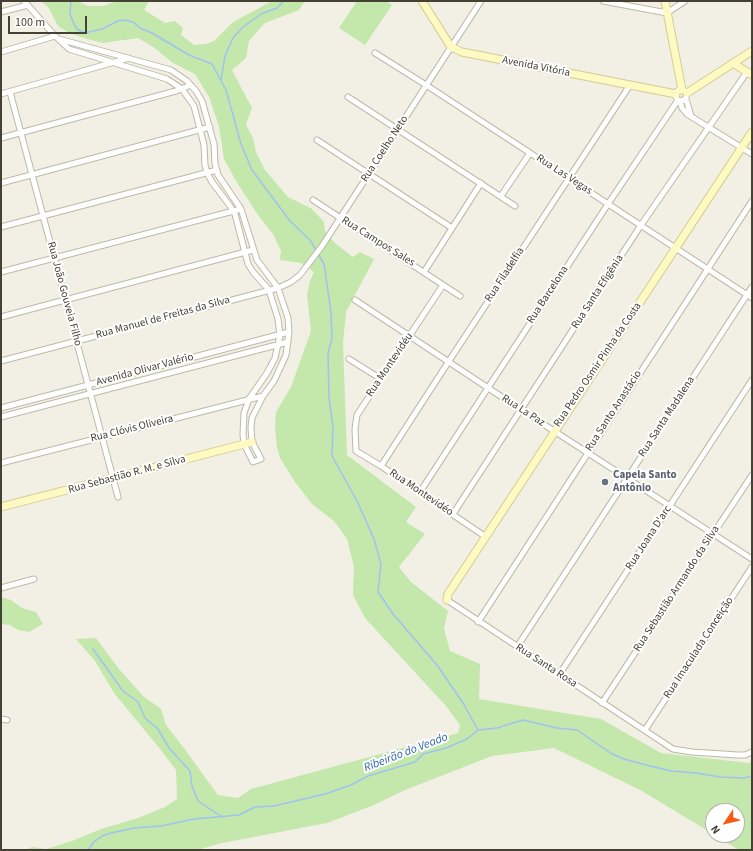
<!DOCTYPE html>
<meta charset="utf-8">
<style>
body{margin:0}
#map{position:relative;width:753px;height:851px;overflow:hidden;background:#f2f0e4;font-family:"Source Sans 3",sans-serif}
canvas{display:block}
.frame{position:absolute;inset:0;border:2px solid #454134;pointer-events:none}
.north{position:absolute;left:705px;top:803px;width:40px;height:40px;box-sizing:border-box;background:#fff;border:1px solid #b5b3ae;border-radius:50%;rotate:235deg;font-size:11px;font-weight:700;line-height:16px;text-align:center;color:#454134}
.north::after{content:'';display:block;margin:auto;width:14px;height:18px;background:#fb5812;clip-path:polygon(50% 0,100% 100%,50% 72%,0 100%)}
.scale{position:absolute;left:8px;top:16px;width:79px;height:18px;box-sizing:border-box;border:2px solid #454134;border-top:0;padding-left:5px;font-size:12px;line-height:14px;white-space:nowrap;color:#454134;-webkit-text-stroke:3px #fff;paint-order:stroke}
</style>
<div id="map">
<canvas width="753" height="851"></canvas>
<div class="frame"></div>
<div class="north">N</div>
<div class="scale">100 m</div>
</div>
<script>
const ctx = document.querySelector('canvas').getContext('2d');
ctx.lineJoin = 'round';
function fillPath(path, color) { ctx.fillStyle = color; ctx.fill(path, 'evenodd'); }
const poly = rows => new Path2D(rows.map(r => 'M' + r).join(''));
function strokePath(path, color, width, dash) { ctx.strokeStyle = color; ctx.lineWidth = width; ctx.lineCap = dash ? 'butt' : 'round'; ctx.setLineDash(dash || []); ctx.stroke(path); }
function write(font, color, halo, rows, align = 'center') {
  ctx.font = font + ' "Source Sans 3",sans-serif'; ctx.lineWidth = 4; ctx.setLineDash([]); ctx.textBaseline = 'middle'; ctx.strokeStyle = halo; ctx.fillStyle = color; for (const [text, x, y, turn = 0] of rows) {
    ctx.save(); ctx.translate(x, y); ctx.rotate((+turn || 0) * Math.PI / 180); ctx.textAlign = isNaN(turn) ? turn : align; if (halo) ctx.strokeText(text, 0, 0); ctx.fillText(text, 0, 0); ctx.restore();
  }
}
fillPath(poly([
 [41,1,81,1,81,3,88,6,104,6,117,1,149,1,144,10,165,23,175,21,183,28,181,35,194,45,206,44,214,41,233,22,272,1,305,1,299,10,265,23,249,41,246,58,232,70,252,108,246,125,253,138,256,152,265,170,288,197,312,209,324,222,325,232,335,243,353,257,360,252,374,259,346,312,343,343,347,455,416,507,406,522,425,534,399,567,411,582,448,611,444,629,450,651,480,664,479,699,601,719,661,753,749,763,752,760,752,850,739,850,714,835,737,835,737,811,713,811,713,834,642,791,554,748,492,756,405,790,374,805,327,823,222,843,197,850,25,850,32,847,46,849,72,841,101,829,138,818,165,807,177,799,176,770,160,749,114,693,95,661,76,639,96,638,119,669,143,696,161,709,166,725,186,751,218,795,238,798,251,789,458,733,460,725,446,706,365,618,353,595,354,567,347,539,334,521,312,504,295,482,280,458,277,447,275,426,276,412,291,387,311,331,307,295,310,281,314,272,301,263,280,260,281,251,273,234,258,215,236,181,224,159,219,126,209,97,195,74,173,63,152,46,138,38,103,43,87,39,69,33,58,26,48,7],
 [357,1,386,1,392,5,365,45,339,28],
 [1,597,11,600,22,608,36,612,43,624,29,632,18,630,10,625,1,624]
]), '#c4e7ac');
strokePath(poly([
 [71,1,70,14,74,24,77,29,85,33,102,29,118,21,125,20,133,22,140,28,152,33,189,55,212,64,226,90,241,144,252,170,290,221,310,240,324,264,331,312,332,339,328,353,329,398,333,426,332,456,357,501,374,539,381,564,378,592,393,614,437,665,463,703,478,730],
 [221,80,225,56,233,38,243,27,261,14,277,8,284,1],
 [93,649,123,691,138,702,145,718,158,729,169,748,190,771,192,786,198,801,222,817],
 [88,850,94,842,102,836,111,833,134,828,161,826,194,819,239,815,255,807,274,806,325,794,351,785,368,776,415,762,423,754,446,748,467,739,478,730,497,728,523,720,557,728,577,730,612,754,624,759,650,766,671,771,696,773,720,777,744,778,752,776]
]), '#9fc3f0', 1.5);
const street = poly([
 [24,1,55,36,69,49,167,79,182,89,194,106,204,145,205,165,207,173,212,182,230,206,235,214,248,264,253,272,269,290,278,319,280,335,275,358,267,373,249,399,244,413,243,434,244,444,253,462,261,459,252,442,251,428,252,418,263,396,274,381,286,355,289,332,288,318,278,288,257,260,241,209,218,175,215,164,214,144,202,101,196,91,187,81,171,70,59,39],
 [603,1,667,13,685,1],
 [1,12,28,5],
 [1,52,55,36],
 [375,53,426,85,752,298],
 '675.5 95a5.5 5.5 0 1 1 11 0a5.5 5.5 0 1 1-11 0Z',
 [10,92,118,497],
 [1,94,129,58],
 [348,97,515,206],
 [686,99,691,116],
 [680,101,682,108,687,114,752,154],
 [1,138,176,91,191,85],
 [317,140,452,228],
 [1,183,210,127],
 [501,196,530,153],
 [313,200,460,296],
 [1,227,217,170],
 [1,272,241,209],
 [424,272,481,183],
 [443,285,357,415,355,429,356,451,381,466,486,537],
 [355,300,520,409,752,559],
 [1,317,253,250],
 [349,359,381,379],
 [1,361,278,288,291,282,300,275,322,246,481,1],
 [1,408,289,332],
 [1,417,288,342],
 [1,463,263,396],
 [381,466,449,361,630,85],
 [420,492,608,204,678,100],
 [453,514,641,225,747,72],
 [1,588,34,579],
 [447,600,673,749,692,752,738,755,745,755,752,752],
 [478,622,752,201],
 [517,647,752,287],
 [559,675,752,380],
 [602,703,752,475],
 [1,719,7,720],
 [645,730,752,567]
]);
const secondary = poly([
 [422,1,451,47,462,52,676,94],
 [665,1,682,90],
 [733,63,752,75],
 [687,93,752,51],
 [1,507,252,442],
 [447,600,448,594,752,132]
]);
strokePath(street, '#beb9a7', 7);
strokePath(secondary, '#d3cc94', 9);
strokePath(street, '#fff', 5);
strokePath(secondary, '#fff9c2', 7);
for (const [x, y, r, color] of [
 [605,482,4,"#6b7280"]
]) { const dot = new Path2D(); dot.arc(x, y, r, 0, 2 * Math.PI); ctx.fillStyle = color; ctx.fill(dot); strokePath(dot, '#fff', 1.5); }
write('11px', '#454134', '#fff', [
 ["Avenida Vitória",536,67,11],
 ["Rua Coelho Neto",385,149,-57],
 ["Rua Las Vegas",564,175,33],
 ["Rua Campos Sales",378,242,32],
 ["Rua Filadelfia",505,275,-57],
 ["Rua Santa Efigênia",598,292,-57],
 ["Rua João Gouveia Filho",64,294,75],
 ["Rua Barcelona",548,295,-57],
 ["Rua Manuel de Freitas da Silva",163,318,-15],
 ["Rua Montevidéu",390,365,-56],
 ["Rua Pedro Osmir Pinha da Costa",598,365,-56],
 ["Avenida Olivar Valério",145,370,-15],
 ["Rua La Paz",523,411,33],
 ["Rua Santo Anastácio",614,411,-57],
 ["Rua Santa Madalena",667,417,-57],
 ["Rua Clóvis Oliveira",132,429,-14],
 ["Rua Sebastião R. M. e Silva",127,475,-15],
 ["Rua Montevidéo",421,493,34],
 ["Rua Joana D'arc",649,538,-57],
 ["Rua Sebastião Armando da Silva",677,589,-57],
 ["Rua Imaculada Conceição",699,648,-57],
 ["Rua Santa Rosa",546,666,33]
]);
write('bold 11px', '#5b616d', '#fff', [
 ["Capela Santo",613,476],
 ["Antônio",613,489]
], 'left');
write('italic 12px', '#2d65b1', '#fff', [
 ["Ribeirão do Veado",406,753,-21]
]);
</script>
